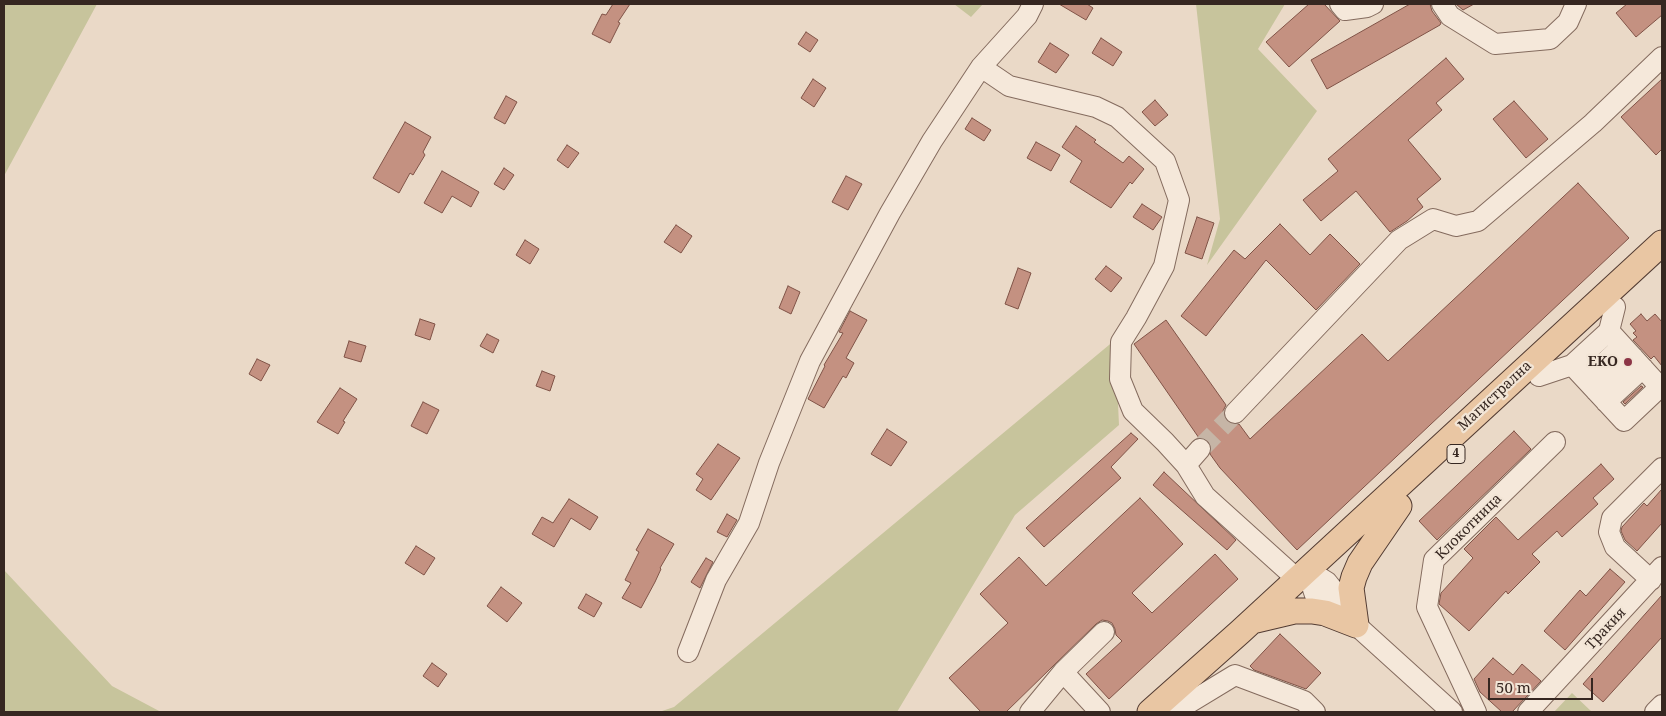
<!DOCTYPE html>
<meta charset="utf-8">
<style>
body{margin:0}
#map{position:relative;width:1666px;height:716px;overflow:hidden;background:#ead9c7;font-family:"Noto Serif",serif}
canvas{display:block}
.frame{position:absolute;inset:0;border:5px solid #362721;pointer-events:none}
.scale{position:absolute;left:1488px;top:678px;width:105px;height:22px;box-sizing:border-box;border:2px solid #362721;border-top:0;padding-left:6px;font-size:15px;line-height:18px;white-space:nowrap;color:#362721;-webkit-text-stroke:4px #f2e5d6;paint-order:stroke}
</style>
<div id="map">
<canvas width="1666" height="716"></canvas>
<div class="frame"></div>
<div class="scale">50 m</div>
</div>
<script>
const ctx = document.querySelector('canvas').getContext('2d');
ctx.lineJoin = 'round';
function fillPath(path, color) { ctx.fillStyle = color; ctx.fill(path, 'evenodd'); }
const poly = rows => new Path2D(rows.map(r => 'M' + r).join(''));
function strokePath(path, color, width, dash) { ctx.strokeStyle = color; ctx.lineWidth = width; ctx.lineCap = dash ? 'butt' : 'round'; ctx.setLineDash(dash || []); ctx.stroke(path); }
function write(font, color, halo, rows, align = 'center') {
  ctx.font = font + ' "Noto Serif",serif'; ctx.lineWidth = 4.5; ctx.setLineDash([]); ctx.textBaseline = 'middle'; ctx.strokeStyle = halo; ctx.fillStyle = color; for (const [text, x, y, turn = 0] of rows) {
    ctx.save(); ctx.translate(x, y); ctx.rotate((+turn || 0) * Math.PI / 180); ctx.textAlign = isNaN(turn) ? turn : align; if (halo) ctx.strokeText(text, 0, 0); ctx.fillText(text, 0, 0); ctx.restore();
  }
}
fillPath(poly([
 [4,4,97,4,4,176],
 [954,4,983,4,971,17],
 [1196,4,1285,4,1258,49,1317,111,1207,265,1220,219],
 [1115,340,1119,425,1015,515,897,712,659,712,674,707],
 [4,570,112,686,161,712,4,712],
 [1572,693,1592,712,1554,712]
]), '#c7c49c');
const building = poly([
 [613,4,630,4,618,22,620,23,610,43,592,34,602,14,606,15,613,4],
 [1059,4,1087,4,1093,8,1086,20,1059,4],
 [1309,4,1324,4,1340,21,1289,67,1266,42,1309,4],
 [1410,4,1430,4,1432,11,1441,23,1440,25,1327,89,1311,60,1410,4],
 [1456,4,1474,4,1463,10,1456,4],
 [1627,4,1662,4,1662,15,1636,37,1616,13,1627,4],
 [806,32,818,40,810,52,798,44,806,32],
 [1101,38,1122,52,1113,66,1092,53,1101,38],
 [1050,43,1069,55,1056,73,1038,62,1050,43],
 [1446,58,1464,79,1436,103,1442,110,1408,140,1441,179,1417,199,1423,207,1407,221,1390,232,1356,191,1321,221,1303,200,1338,171,1328,159,1446,58],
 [813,79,826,88,814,107,801,98,813,79],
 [1662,79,1662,149,1656,155,1621,117,1662,79],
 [506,96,517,102,505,124,494,118,506,96],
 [1155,100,1168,115,1155,126,1142,112,1155,100],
 [1514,101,1548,139,1526,158,1493,119,1514,101],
 [972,118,991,130,984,141,965,129,972,118],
 [405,122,431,137,423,152,425,155,413,175,410,173,399,193,373,178,405,122],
 [1076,126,1096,140,1094,142,1123,163,1129,156,1144,169,1132,184,1130,182,1111,208,1070,182,1082,161,1062,147,1076,126],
 [1036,142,1060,155,1051,171,1027,158,1036,142],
 [567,145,579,153,568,168,557,160,567,145],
 [504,168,514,175,504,190,494,184,504,168],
 [442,171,479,192,471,207,452,196,442,213,424,203,442,171],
 [846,176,862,184,848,210,832,202,846,176],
 [1578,183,1629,238,1297,550,1220,468,1210,454,1211,446,1208,440,1199,438,1134,344,1166,320,1226,405,1223,411,1224,416,1227,421,1233,425,1239,424,1250,439,1362,334,1388,361,1578,183],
 [1142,204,1162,217,1153,230,1133,217,1142,204],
 [1197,217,1214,223,1202,259,1185,253,1197,217],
 [1280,224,1310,255,1330,234,1360,264,1316,310,1266,260,1206,336,1181,316,1234,250,1245,259,1280,224],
 [676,225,692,236,681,253,664,242,676,225],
 [525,240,539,249,530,264,516,255,525,240],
 [1106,266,1122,278,1111,292,1095,279,1106,266],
 [1018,268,1031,273,1018,309,1005,304,1018,268],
 [788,286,800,292,791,314,779,308,788,286],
 [850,311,867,320,846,358,854,363,846,378,843,376,824,408,808,399,825,366,824,365,843,333,839,332,850,311],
 [1641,314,1647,321,1655,314,1662,322,1662,366,1654,356,1651,359,1633,340,1637,337,1633,333,1636,331,1630,324,1641,314],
 [420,319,435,324,430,340,415,335,420,319],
 [487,334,499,340,493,353,480,346,487,334],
 [349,341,366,346,361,362,344,357,349,341],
 [257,359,270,365,261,381,249,374,257,359],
 [542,371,555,376,550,391,536,386,542,371],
 [1641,386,1643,387,1625,404,1623,402,1641,386],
 [340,388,357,399,343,421,345,422,338,434,317,422,340,388],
 [423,402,439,410,427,434,411,426,423,402],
 [887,429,907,442,891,466,871,454,887,429],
 [1514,431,1531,449,1437,540,1419,521,1514,431],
 [1131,433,1138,439,1111,467,1121,478,1044,547,1026,528,1131,433],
 [718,444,740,458,711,500,696,490,703,479,696,474,718,444],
 [1601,464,1614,479,1593,498,1598,504,1562,537,1557,531,1532,554,1540,562,1508,594,1506,591,1469,631,1439,604,1441,593,1473,558,1464,549,1496,517,1518,540,1601,464],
 [1164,472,1236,540,1227,550,1153,485,1164,472],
 [1662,489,1662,523,1637,551,1625,540,1621,531,1622,527,1644,503,1647,506,1662,489],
 [1140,498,1183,544,1132,593,1152,613,1215,554,1238,579,1109,699,1086,674,1122,641,1116,635,1115,629,1112,623,1108,621,1102,620,1096,624,1006,712,981,712,949,678,1008,623,980,594,1019,557,1046,586,1140,498],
 [569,499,598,517,590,530,571,518,554,547,532,534,542,517,553,523,569,499],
 [727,514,737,520,727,537,717,532,727,514],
 [648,529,674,544,660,568,661,569,655,582,641,608,622,598,631,583,625,580,639,552,636,550,648,529],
 [416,546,435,558,424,575,405,563,416,546],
 [706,558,713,562,700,588,691,582,706,558],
 [1610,569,1625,582,1565,650,1544,631,1580,590,1586,596,1610,569],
 [501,587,522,603,507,622,487,606,501,587],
 [586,594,602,603,594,617,578,608,586,594],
 [1662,595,1662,637,1603,702,1583,684,1662,595],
 [1280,634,1321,673,1306,689,1254,670,1250,666,1280,634],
 [1493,658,1513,675,1522,664,1541,681,1512,712,1502,712,1480,692,1474,679,1493,658],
 [432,663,447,674,438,687,423,676,432,663]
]);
fillPath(building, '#c49181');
strokePath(building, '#805347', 1);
strokePath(poly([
 [1200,449,1235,413]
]), '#c6b5a6', 20, [20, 10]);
const minor = poly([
 [1340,4,1345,10,1367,7,1373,4],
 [1442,4,1450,16,1495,44,1550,39,1568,22,1576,4],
 [981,67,1009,86,1096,107,1117,117,1165,161,1179,200,1164,266,1136,318,1121,342,1120,379,1133,411,1165,442,1186,465,1205,496,1297,579],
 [1609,331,1660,387,1624,421,1572,365,1609,331,1615,307],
 [1539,376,1572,365],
 [1586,380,1622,346],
 [1596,391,1633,357],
 [1606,402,1643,368],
 [1235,413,1399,240,1433,219,1456,226,1478,221,1593,123,1662,57],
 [1186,465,1200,449],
 [1317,561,1311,572,1310,580,1315,595,1324,604,1356,625,1452,712],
 [1302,574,1311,572,1327,582,1335,592,1353,621],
 [1651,580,1615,547,1609,532,1612,518,1662,468],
 [688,652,716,580,749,523,769,463,810,361,890,213,932,141,981,67,1027,16,1033,4],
 [1063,672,1100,712],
 [1030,712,1063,672,1104,632],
 [1174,712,1235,675,1304,701,1315,712],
 [1476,712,1427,607,1434,560,1555,442],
 [1528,712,1662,567],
 [1655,712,1662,705]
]);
const major = poly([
 [1256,620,1294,611,1312,611,1325,613,1356,625,1351,588,1354,577,1360,563,1399,506],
 [1150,712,1240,632,1662,243]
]);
strokePath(minor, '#846b5e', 22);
strokePath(major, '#523b32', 27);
strokePath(minor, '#f5e8da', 20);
strokePath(major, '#e9c6a3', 25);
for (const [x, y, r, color] of [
 [1628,362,5,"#8c3546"]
]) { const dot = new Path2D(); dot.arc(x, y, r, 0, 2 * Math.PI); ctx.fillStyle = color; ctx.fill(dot); strokePath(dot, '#f2e5d6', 2); }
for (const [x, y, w] of [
 [1456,454,18]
]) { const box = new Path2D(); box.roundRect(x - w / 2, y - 9.5, w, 19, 4); ctx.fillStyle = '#f2e5d6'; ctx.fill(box); strokePath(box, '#362721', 1); }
write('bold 12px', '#362721', null, [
 ["4",1456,454]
]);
write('bold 14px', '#362721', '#f2e5d6', [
 ["EKO",1618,362]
], 'right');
write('14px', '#362721', '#f2e5d6', [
 ["Магистрална",1495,396,-43],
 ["Клокотница",1469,527,-45],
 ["Тракия",1606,629,-47]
]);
</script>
